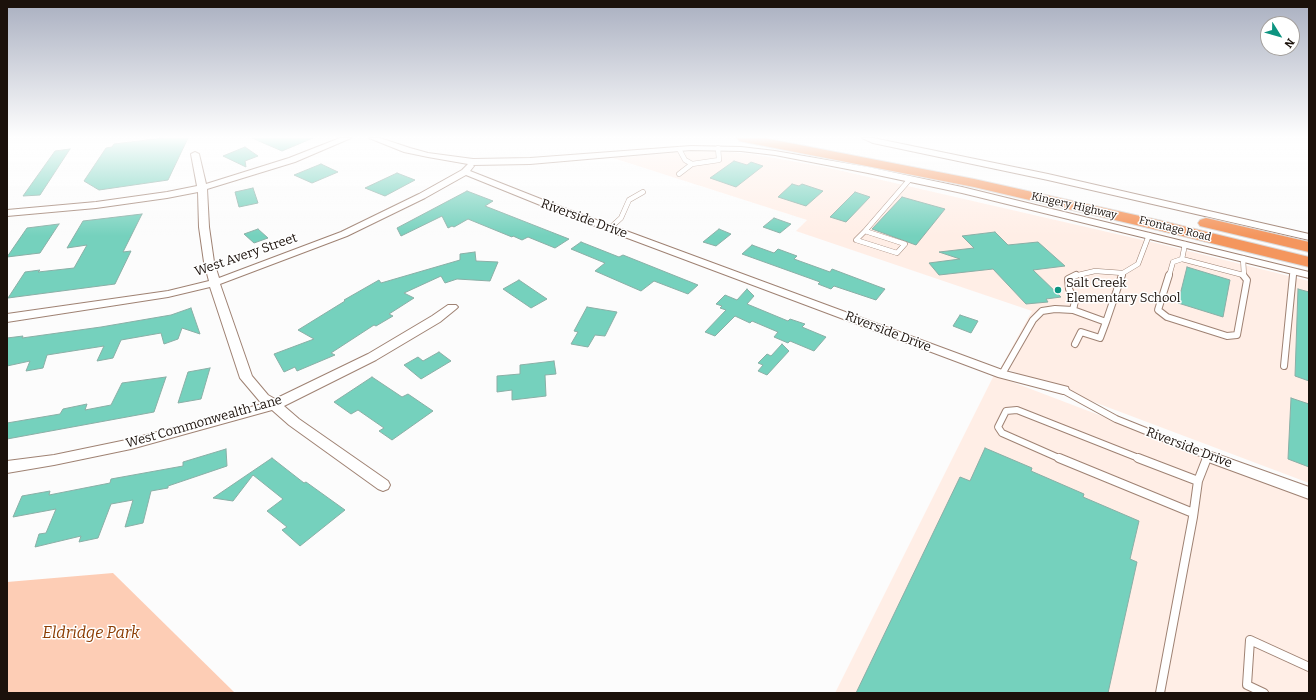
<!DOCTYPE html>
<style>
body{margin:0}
#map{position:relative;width:1316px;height:700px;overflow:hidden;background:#fcfcfc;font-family:Bitter,serif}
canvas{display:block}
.frame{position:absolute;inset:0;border:8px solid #1b110b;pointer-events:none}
.north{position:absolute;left:1260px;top:16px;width:40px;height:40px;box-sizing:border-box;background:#fff;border:1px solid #a4a09d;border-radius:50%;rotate:127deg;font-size:11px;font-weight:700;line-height:16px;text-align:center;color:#1b110b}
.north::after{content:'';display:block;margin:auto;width:14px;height:18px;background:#0d9480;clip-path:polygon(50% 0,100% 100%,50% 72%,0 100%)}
</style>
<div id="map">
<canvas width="1316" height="700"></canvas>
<div class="frame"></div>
<div class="north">N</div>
</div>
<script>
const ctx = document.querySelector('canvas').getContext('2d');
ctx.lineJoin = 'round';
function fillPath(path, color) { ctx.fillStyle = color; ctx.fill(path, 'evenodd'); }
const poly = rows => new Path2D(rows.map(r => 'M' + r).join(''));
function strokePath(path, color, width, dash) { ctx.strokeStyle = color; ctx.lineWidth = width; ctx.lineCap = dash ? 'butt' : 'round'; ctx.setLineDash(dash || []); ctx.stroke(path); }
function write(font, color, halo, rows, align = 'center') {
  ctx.font = font + ' Bitter,serif'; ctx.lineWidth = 3; ctx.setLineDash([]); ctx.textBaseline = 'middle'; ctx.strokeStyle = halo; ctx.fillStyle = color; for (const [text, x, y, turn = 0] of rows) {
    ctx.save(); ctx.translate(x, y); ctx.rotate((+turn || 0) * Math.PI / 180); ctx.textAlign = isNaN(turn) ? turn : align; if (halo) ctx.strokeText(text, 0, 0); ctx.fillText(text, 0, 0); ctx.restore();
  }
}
fillPath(poly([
 [707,150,752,154,825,167,1160,244,1309,281,1309,483,1001,367,1032,311,796,231,807,220,613,158],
 [994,375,1309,495,1309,693,835,693]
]), '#ffeee6');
fillPath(poly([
 [113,573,235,693,7,693,7,582]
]), '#fdcdb5');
const building = poly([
 [163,138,188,138,168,180,99,190,84,181,106,148,112,147,114,144,163,138],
 [252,138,313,138,282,151,252,138],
 [245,147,258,156,245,161,246,167,223,156,245,147],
 [70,149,40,195,23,196,55,151,70,149],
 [734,161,747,165,751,162,763,166,736,187,710,178,734,161],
 [321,164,338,172,312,183,294,175,321,164],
 [397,173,415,180,385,196,365,188,397,173],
 [792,184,799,186,802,184,823,191,806,206,778,197,792,184],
 [253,188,258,203,239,207,235,192,253,188],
 [467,191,493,201,485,206,569,239,555,248,528,237,522,240,513,236,512,237,468,219,454,227,452,226,448,228,442,216,401,236,397,228,467,191],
 [855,192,870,197,846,222,830,217,855,192],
 [902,197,945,209,916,245,872,229,902,197],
 [142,214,123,252,131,251,115,284,8,298,25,272,40,270,38,272,74,268,87,245,67,248,83,221,142,214],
 [774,218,791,224,780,233,763,227,774,218],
 [59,224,40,253,7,257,27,228,59,224],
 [258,229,268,238,254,243,244,234,258,229],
 [719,229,731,234,716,246,703,242,719,229],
 [995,232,1008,245,1038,242,1065,266,1033,270,1061,297,1046,299,1048,302,1026,304,993,269,939,275,929,263,960,259,939,252,974,248,962,236,995,232],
 [581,242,619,257,623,255,698,285,688,294,654,281,641,291,595,271,605,263,571,249,581,242],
 [752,245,774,253,778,249,797,256,794,259,830,272,832,269,885,289,876,300,834,286,831,289,818,284,820,282,742,254,752,245],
 [475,252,476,261,498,262,490,281,457,279,445,283,441,276,404,293,414,298,389,314,393,316,376,326,374,325,331,353,335,355,297,371,295,367,284,372,274,354,314,339,298,330,345,301,344,300,379,280,381,283,460,260,460,254,475,252],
 [1187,267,1230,280,1223,317,1178,303,1187,267],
 [519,280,547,299,531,308,503,289,519,280],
 [747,289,754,296,747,304,788,321,790,319,805,324,802,327,826,337,814,351,790,341,788,343,774,337,778,332,752,321,750,323,735,316,715,336,705,332,726,310,720,308,722,306,716,304,725,295,737,300,747,289],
 [1298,289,1309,292,1309,381,1295,376,1298,289],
 [587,307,617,312,605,336,595,335,588,347,571,344,578,332,574,331,587,307],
 [191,308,200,334,182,328,178,339,164,344,161,333,121,340,113,358,97,361,104,346,47,355,43,368,26,371,30,361,7,366,7,338,23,336,22,338,101,327,171,315,191,308],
 [960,315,978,321,971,333,953,326,960,315],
 [782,344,789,351,767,375,758,371,763,365,758,363,767,354,771,356,782,344],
 [439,352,451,361,421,379,404,365,418,357,423,361,439,352],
 [554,361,556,374,545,375,546,396,512,400,512,390,497,392,497,376,520,374,520,365,554,361],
 [210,368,201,399,178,403,188,372,210,368],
 [166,377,154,412,7,439,7,423,60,414,63,409,87,404,85,410,111,405,122,383,166,377],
 [372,377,402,397,408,394,433,411,392,440,379,431,384,428,358,410,351,414,334,402,372,377],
 [1291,398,1309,404,1309,467,1288,459,1291,398],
 [985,448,1032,468,1031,471,1084,494,1083,497,1139,521,1130,559,1137,562,1108,693,856,693,960,477,970,481,985,448],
 [226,449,227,466,168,486,168,488,151,491,143,523,125,527,133,500,111,504,98,538,79,542,81,536,35,547,39,534,46,533,56,509,13,517,22,496,50,491,49,495,110,483,111,479,183,466,183,462,226,449],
 [272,458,304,483,306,482,345,510,300,546,282,530,287,527,267,511,283,499,253,475,233,501,213,498,272,458]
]);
fillPath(building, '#75d1bd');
strokePath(building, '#8aafa6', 1);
const serviceFar2 = poly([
 [679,149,685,160,692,164],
 [679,174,692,164,719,160,718,148],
 [610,228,621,218,629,200,643,192],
 [865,231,905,244,897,253,856,240,865,231],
 [865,231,910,179],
 [1243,258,1244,276],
 [1182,259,1243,275],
 [1074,276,1095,271,1123,273],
 [1122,276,1123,273,1138,264,1149,235],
 [1169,276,1173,262,1182,259,1185,244],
 [1293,276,1293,271]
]);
const serviceFar1 = poly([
 [1169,275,1158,310,1167,317,1227,336,1237,335,1247,280,1243,275],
 [1073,310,1075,301,1069,289,1068,279,1076,275],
 [1075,344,1081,332,1100,338,1106,322],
 [1284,366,1293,275],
 [1002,374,1033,320,1042,311,1055,309,1073,310,1106,322,1122,275],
 [1063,390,1116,419,1208,456,1207,459],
 [1061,459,1002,433,998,427,1006,411,1017,410,1141,459]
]);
const service = poly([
 [1059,458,1193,513],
 [1138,458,1198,481],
 [1160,693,1193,517,1198,481,1207,458],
 [1264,693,1247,685,1250,640,1309,667]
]);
const minor = poly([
 [340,138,351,138,295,162,207,189,209,227,214,262,219,278,341,232,419,194,462,170,468,164,428,157,404,152,369,138,380,138,410,148,428,153,473,159,530,158,691,146,741,147,775,151,868,167,962,187,1309,272,1309,278,962,193,868,173,775,155,741,151,691,150,530,164,473,165,474,166,470,171,556,205,1005,371,1068,387,1069,390,1068,393,1063,394,998,377,550,209,466,175,425,198,347,236,220,284,252,376,268,395,275,399,368,354,432,316,448,305,456,305,458,307,456,309,440,322,376,360,284,406,299,419,388,481,390,485,388,489,383,491,378,489,289,425,272,410,131,449,54,465,7,473,7,461,54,455,131,439,262,404,240,378,210,287,168,297,7,322,7,314,168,291,209,281,204,262,199,227,198,192,167,198,96,208,7,216,7,210,96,202,167,192,197,186,191,154,195,152,199,154,206,184,289,158,340,138],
 [862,138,873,138,1048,174,1309,234,1309,240,1048,180,873,143,862,138],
 [1208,451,1309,487,1309,499,1203,460,1201,456,1203,452,1208,451]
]);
const trunk = poly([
 [737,138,764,138,974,179,1162,221,1309,257,1309,267,1162,231,974,187,744,142,739,141,737,138],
 [1206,218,1309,242,1309,252,1200,226,1198,223,1200,220,1206,218]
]);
strokePath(serviceFar2, '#9f8273', 5.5);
strokePath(serviceFar1, '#9f8273', 8);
strokePath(service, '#9f8273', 10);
strokePath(minor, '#9f8273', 2);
strokePath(trunk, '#dbd9d8', 2);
strokePath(serviceFar2, '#fff', 4.5);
strokePath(serviceFar1, '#fff', 6);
strokePath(service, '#fff', 8);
fillPath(minor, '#fff');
fillPath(trunk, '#f4965e');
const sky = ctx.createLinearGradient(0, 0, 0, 236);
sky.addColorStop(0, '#a9afc0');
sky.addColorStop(0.58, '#fefefe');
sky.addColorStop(1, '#fefefe00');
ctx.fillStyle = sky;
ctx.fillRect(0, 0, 1316, 236);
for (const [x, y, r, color] of [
 [1058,290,4,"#0d9480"]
]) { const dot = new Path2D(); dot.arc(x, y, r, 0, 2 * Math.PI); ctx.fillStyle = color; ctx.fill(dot); strokePath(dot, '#fff', 1.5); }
write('11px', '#1b110b', '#fff', [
 ["Kingery Highway",1074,206,13],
 ["Frontage Road",1175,229,14]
]);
write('13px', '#1b110b', '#fff', [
 ["Riverside Drive",584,219,20],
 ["West Avery Street",246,255,-19],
 ["Riverside Drive",888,332,21],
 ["West Commonwealth Lane",204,422,-16],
 ["Riverside Drive",1189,448,21]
]);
write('13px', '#1b110b', '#fff', [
 ["Salt Creek",1066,283],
 ["Elementary School",1066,298]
], 'left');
write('italic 16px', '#8b3c02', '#fff', [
 ["Eldridge Park",91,634]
]);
</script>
